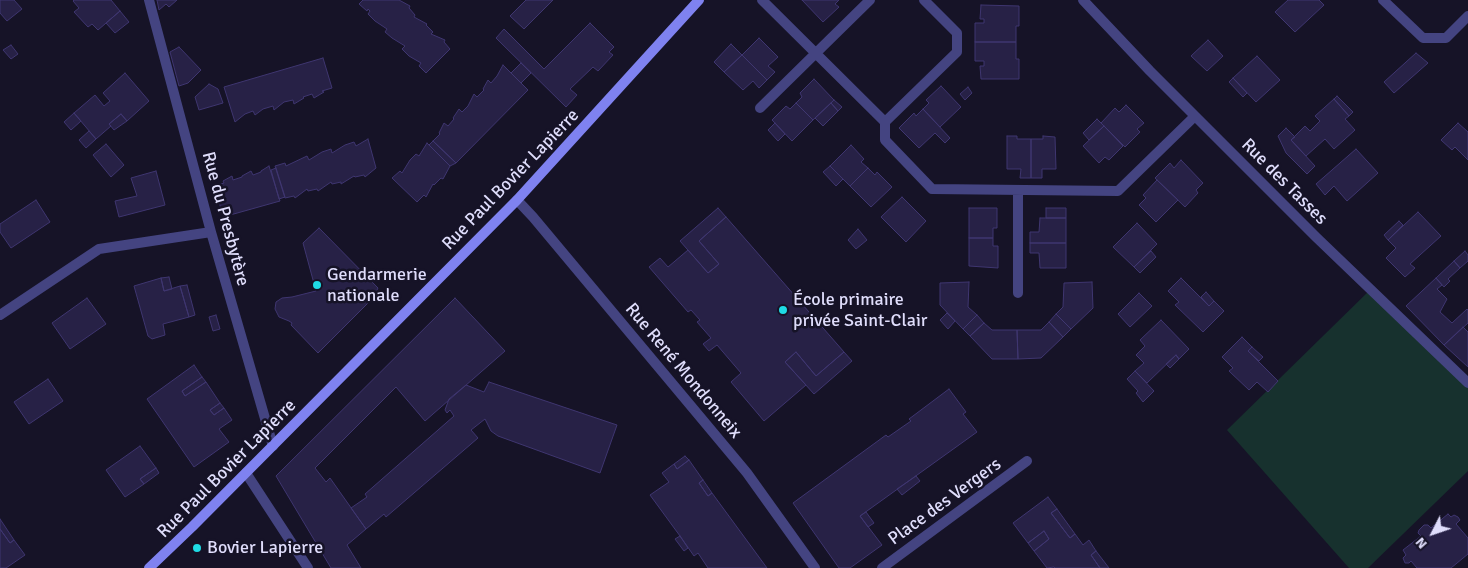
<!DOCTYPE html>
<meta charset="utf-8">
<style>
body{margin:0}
#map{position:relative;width:1468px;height:568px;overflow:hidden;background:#161327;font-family:Signika,sans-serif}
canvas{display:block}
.north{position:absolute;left:1408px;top:508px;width:50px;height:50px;-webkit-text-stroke:4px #161327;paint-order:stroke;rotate:229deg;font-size:14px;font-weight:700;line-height:20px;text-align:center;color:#dfddfb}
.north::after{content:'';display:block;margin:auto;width:18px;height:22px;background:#dfddfb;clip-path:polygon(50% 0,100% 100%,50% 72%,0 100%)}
</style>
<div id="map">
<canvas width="1468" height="568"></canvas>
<div class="north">N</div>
</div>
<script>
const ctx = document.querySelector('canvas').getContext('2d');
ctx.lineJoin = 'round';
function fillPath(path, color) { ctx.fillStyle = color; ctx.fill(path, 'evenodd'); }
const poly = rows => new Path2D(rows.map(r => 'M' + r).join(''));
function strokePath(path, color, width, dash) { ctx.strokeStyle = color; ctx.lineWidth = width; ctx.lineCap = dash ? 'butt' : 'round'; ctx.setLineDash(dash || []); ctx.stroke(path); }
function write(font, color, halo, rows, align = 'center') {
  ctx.font = font + ' Signika,sans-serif'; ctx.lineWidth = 5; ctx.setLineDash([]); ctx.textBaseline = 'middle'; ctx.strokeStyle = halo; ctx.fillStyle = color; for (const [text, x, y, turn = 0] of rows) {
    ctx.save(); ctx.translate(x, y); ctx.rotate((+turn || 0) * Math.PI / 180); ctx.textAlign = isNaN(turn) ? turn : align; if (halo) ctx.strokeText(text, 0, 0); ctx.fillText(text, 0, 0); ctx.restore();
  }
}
fillPath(poly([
 [1371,289,1468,383,1468,471,1368,568,1349,568,1227,430]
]), '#17312e');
const building = poly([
 [0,0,14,0,22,9,7,21,0,13,0,0],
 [74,0,111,0,120,11,98,30,92,24,88,27,74,12,79,8,73,1,74,0],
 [157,0,177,0,169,7,166,4,159,10,157,0],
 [363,0,399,0,410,6,409,8,415,15,414,17,427,24,426,25,433,32,431,34,445,40,444,42,450,49,426,73,419,66,421,63,409,56,402,49,405,46,392,38,385,32,387,29,375,21,368,14,370,11,368,9,367,11,359,4,363,0],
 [526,0,553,0,524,29,510,16,526,0],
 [802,0,839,0,835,4,839,7,823,22,802,0],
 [1288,0,1319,0,1324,5,1295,32,1275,12,1288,0],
 [981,5,1019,6,1019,26,1016,26,1016,42,975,42,975,23,984,23,984,19,980,19,981,5],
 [120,11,129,22,115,33,106,23,120,11],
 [590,23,614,47,609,52,613,55,598,71,593,67,570,89,577,95,566,107,496,38,504,29,544,69,590,23],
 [759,38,778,57,768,66,775,72,767,80,742,55,759,38],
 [1208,40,1223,56,1207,71,1191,56,1208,40],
 [975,42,1016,42,1016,59,1019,59,1019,79,981,79,980,66,984,66,984,61,975,61,975,42],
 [731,44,742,55,724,72,714,62,731,44],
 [11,45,18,54,11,59,3,50,11,45],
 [179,47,201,70,188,83,179,86,170,52,179,47],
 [1416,53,1428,63,1394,93,1384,82,1416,53],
 [742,55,767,80,759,88,753,81,743,90,724,72,742,55],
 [1257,56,1280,80,1256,102,1233,78,1257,56],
 [323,58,332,88,322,91,324,92,314,98,312,94,303,97,304,98,294,104,293,100,284,102,274,110,273,106,263,109,255,115,253,111,245,114,235,122,224,87,323,58],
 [521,63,531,73,521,83,511,73,521,63],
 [503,65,528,90,456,163,433,141,440,134,439,133,444,123,448,126,454,119,453,118,459,109,462,112,468,106,474,94,477,97,484,90,483,89,488,80,491,83,497,76,503,65],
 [125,73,149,101,127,121,121,114,109,124,111,126,96,139,74,113,95,95,104,106,110,101,103,93,125,73],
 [1233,78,1247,93,1243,97,1229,82,1233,78],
 [814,79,834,100,813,120,796,103,802,97,800,93,814,79],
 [209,84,218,89,223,103,199,110,195,97,209,84],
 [941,86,961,107,940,127,923,109,929,103,926,100,941,86],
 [968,87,972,93,965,100,960,94,968,87],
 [1337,96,1353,112,1349,116,1334,99,1337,96],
 [1334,99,1349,116,1345,119,1355,130,1334,149,1325,139,1306,156,1291,140,1305,126,1310,131,1320,121,1315,116,1334,99],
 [834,100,842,107,838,111,831,103,834,100],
 [796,103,813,120,792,141,772,120,786,106,790,109,796,103],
 [831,103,838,111,823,126,815,118,831,103],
 [1126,105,1144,123,1137,129,1140,132,1125,147,1101,123,1115,108,1119,112,1126,105],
 [923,109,950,138,945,143,935,133,919,148,899,128,914,113,916,116,923,109],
 [74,113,81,121,71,130,64,122,74,113],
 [121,114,127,121,114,130,109,124,121,114],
 [1097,119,1104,126,1089,140,1083,133,1097,119],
 [775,123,785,134,778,141,768,130,775,123],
 [1458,123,1468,132,1468,160,1455,147,1452,150,1441,140,1458,123],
 [1104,126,1123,146,1109,160,1105,157,1099,163,1083,146,1104,126],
 [1286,128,1295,137,1291,140,1315,166,1307,174,1286,153,1278,136,1286,128],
 [89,131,96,139,86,148,79,140,89,131],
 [1007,136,1017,136,1017,139,1031,139,1031,178,1020,178,1021,169,1007,169,1007,136],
 [1043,136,1055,137,1056,169,1042,169,1042,178,1031,178,1031,139,1043,139,1043,136],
 [368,139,376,168,365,177,364,175,355,177,354,176,341,184,341,182,332,184,331,182,318,191,317,189,308,191,307,189,295,198,294,196,285,198,275,166,285,163,286,166,288,165,307,156,309,160,322,152,331,149,332,153,345,145,354,142,356,146,368,139],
 [433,141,456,163,450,166,429,145,433,141],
 [427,143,450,166,443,179,441,178,434,185,433,184,426,197,424,195,417,202,392,178,400,171,402,173,410,160,416,154,419,156,427,143],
 [106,144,124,165,111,177,93,155,106,144],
 [851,145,864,159,861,162,868,168,850,186,830,166,851,145],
 [1356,149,1378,173,1347,201,1334,186,1325,195,1316,184,1356,149],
 [1181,160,1203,183,1196,190,1198,193,1185,207,1155,178,1170,163,1174,168,1181,160],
 [269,166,280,201,223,217,215,186,224,183,223,181,232,176,233,180,242,177,242,176,251,171,253,175,261,172,261,171,269,166],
 [830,166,843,179,836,186,823,172,830,166],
 [276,168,285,197,279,199,271,170,276,168],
 [868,168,875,175,877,172,892,187,871,207,850,186,868,168],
 [156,171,165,205,119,217,115,201,137,196,131,178,156,171],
 [1157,180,1178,200,1156,222,1139,205,1146,198,1143,195,1157,180],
 [902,197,926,221,906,242,881,217,902,197],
 [36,200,50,222,11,248,0,232,0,224,36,200],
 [718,208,726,217,699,241,719,264,708,273,680,241,718,208],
 [969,208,997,208,997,228,993,228,993,238,969,238,969,208],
 [1046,208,1066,208,1066,218,1046,218,1046,208],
 [1418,212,1441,236,1410,264,1415,268,1405,277,1386,258,1396,248,1388,240,1418,212],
 [726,217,844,352,816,376,796,352,785,362,806,385,764,421,731,382,741,373,717,345,709,351,703,344,711,338,697,322,700,320,691,310,688,312,649,267,660,258,668,267,688,250,708,273,719,264,699,241,726,217],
 [1040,218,1066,218,1066,243,1030,243,1030,232,1039,232,1040,218],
 [1399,221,1403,225,1388,240,1384,235,1399,221],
 [1137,223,1157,244,1134,267,1113,247,1137,223],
 [319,228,378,288,377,290,377,294,318,353,291,325,292,323,289,321,279,317,275,309,276,302,282,298,292,297,316,291,303,243,319,228],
 [858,229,867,240,856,249,848,240,858,229],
 [969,238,993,238,993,246,998,246,998,268,969,266,969,238],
 [1030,243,1066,243,1066,268,1040,268,1039,253,1030,253,1030,243],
 [1151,251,1156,257,1140,273,1134,267,1151,251],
 [1465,251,1468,255,1468,261,1460,268,1454,261,1465,251],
 [1454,261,1460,268,1448,279,1450,281,1444,287,1436,278,1454,261],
 [169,277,172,289,164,291,161,278,169,277],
 [161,278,164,291,180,286,189,317,163,324,165,335,152,339,148,336,134,286,161,278],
 [1181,278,1209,306,1214,301,1224,311,1203,332,1175,305,1179,302,1168,291,1181,278],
 [1436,278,1442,285,1437,289,1447,299,1440,312,1452,323,1467,309,1468,310,1468,323,1444,345,1406,306,1436,278],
 [969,282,968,307,977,315,963,329,940,305,940,283,969,282],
 [1092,282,1093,308,1071,329,1056,314,1063,307,1064,283,1092,282],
 [187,285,195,315,189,317,180,286,187,285],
 [1206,292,1214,301,1209,306,1201,297,1206,292],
 [1139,293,1152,306,1130,327,1118,314,1139,293],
 [87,298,106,324,70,349,52,323,87,298],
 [455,298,505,351,425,421,396,387,315,468,326,482,330,478,366,529,347,545,361,568,331,568,276,476,455,298],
 [947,313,955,321,948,329,940,320,947,313],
 [1056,314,1071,329,1063,337,1049,322,1056,314],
 [216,315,220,329,213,331,209,317,216,315],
 [977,315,984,323,970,336,963,329,977,315],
 [1161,320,1189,349,1179,359,1176,355,1147,383,1135,371,1144,363,1136,355,1145,346,1140,340,1161,320],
 [1049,322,1063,337,1041,358,1018,359,1017,330,1041,330,1049,322],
 [984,323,992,330,1017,330,1018,359,992,359,970,336,984,323],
 [1463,327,1468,332,1468,367,1444,345,1463,327],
 [1242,337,1252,347,1248,351,1278,381,1268,392,1257,382,1249,390,1229,371,1233,368,1222,357,1242,337],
 [1252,347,1263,357,1259,361,1248,351,1252,347],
 [796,352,816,376,844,352,852,361,814,394,785,362,796,352],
 [1176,355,1179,359,1170,368,1166,364,1176,355],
 [194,365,202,377,182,391,185,396,206,382,220,403,210,410,214,415,224,408,232,420,219,429,229,442,194,467,147,399,194,365],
 [1135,371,1154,391,1143,402,1136,393,1138,391,1127,379,1135,371],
 [202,377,206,382,185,396,182,391,202,377],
 [48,379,63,401,29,424,14,402,48,379],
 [489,382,617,425,600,473,498,436,491,431,485,419,471,430,478,438,386,517,384,514,366,529,351,508,367,497,365,494,454,416,450,410,447,413,445,410,449,399,466,385,484,392,489,382],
 [949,389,966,412,963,414,977,432,860,516,882,545,850,568,839,568,793,503,886,435,888,437,911,421,909,419,949,389],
 [220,403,224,408,214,415,210,410,220,403],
 [140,446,156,468,140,479,144,484,125,497,106,470,140,446],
 [685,456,689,460,677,469,674,464,685,456],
 [689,460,703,480,699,483,708,496,712,493,767,568,708,568,698,553,694,556,680,536,650,495,669,482,662,473,674,464,677,469,689,460],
 [156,468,159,473,144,484,140,479,156,468],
 [916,476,920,481,902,495,897,489,916,476],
 [703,480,712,493,708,496,699,483,703,480],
 [1048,497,1057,509,1051,513,1070,538,1075,534,1083,545,1089,540,1096,551,1091,555,1100,568,1055,568,1054,567,1047,568,1034,551,1049,539,1044,531,1028,543,1013,523,1048,497],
 [1057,509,1075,534,1070,538,1051,513,1057,509],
 [866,512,874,523,868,527,860,516,866,512],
 [1448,514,1451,517,1454,515,1458,517,1460,520,1456,524,1468,538,1468,554,1451,568,1417,568,1411,561,1409,563,1405,563,1403,558,1406,555,1403,550,1421,536,1418,533,1419,530,1424,525,1428,525,1431,528,1448,514],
 [0,519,14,540,10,543,0,529,0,519],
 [0,529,10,543,14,540,25,555,6,568,0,568,0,529],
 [1044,531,1049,539,1034,551,1028,543,1044,531],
 [680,536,688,548,684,551,675,539,680,536],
 [1096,551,1109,568,1100,568,1091,555,1096,551]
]);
fillPath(building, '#272146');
strokePath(building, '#3f3670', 1);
strokePath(poly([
 [149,0,211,232,273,446],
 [762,0,885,122,885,140,932,189,1118,191,1195,116],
 [1083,0,1150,71,1316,237,1468,383],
 [1383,0,1423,38,1446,38,1468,16],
 [760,108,870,0],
 [885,122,957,52,957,33,924,0],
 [517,200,533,217,747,473,815,568],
 [1018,293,1018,190],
 [0,315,99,249,211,232],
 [246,473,308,568],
 [882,568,1027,461]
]), '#444481', 10);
strokePath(poly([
 [149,568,192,527,517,200,699,0]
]), '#7f82f0', 10);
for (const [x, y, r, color] of [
 [317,285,5,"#1fdbe5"],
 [783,310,5,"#1fdbe5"],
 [197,548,5,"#1fdbe5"]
]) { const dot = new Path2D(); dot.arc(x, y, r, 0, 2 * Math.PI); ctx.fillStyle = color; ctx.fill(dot); strokePath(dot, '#161327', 2); }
write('18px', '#dfddfb', '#161327', [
 ["Rue Paul Bovier Lapierre",511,180,-46],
 ["Rue des Tasses",1284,182,45],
 ["Rue du Presbytère",225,219,75],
 ["Rue René Mondonneix",683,371,50],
 ["Rue Paul Bovier Lapierre",227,469,-45],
 ["Place des Vergers",945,502,-36]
]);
write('18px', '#dfddfb', '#161327', [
 ["Gendarmerie",327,275],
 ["nationale",327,296],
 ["École primaire",793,300],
 ["privée Saint-Clair",793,321],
 ["Bovier Lapierre",207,548]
], 'left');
</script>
